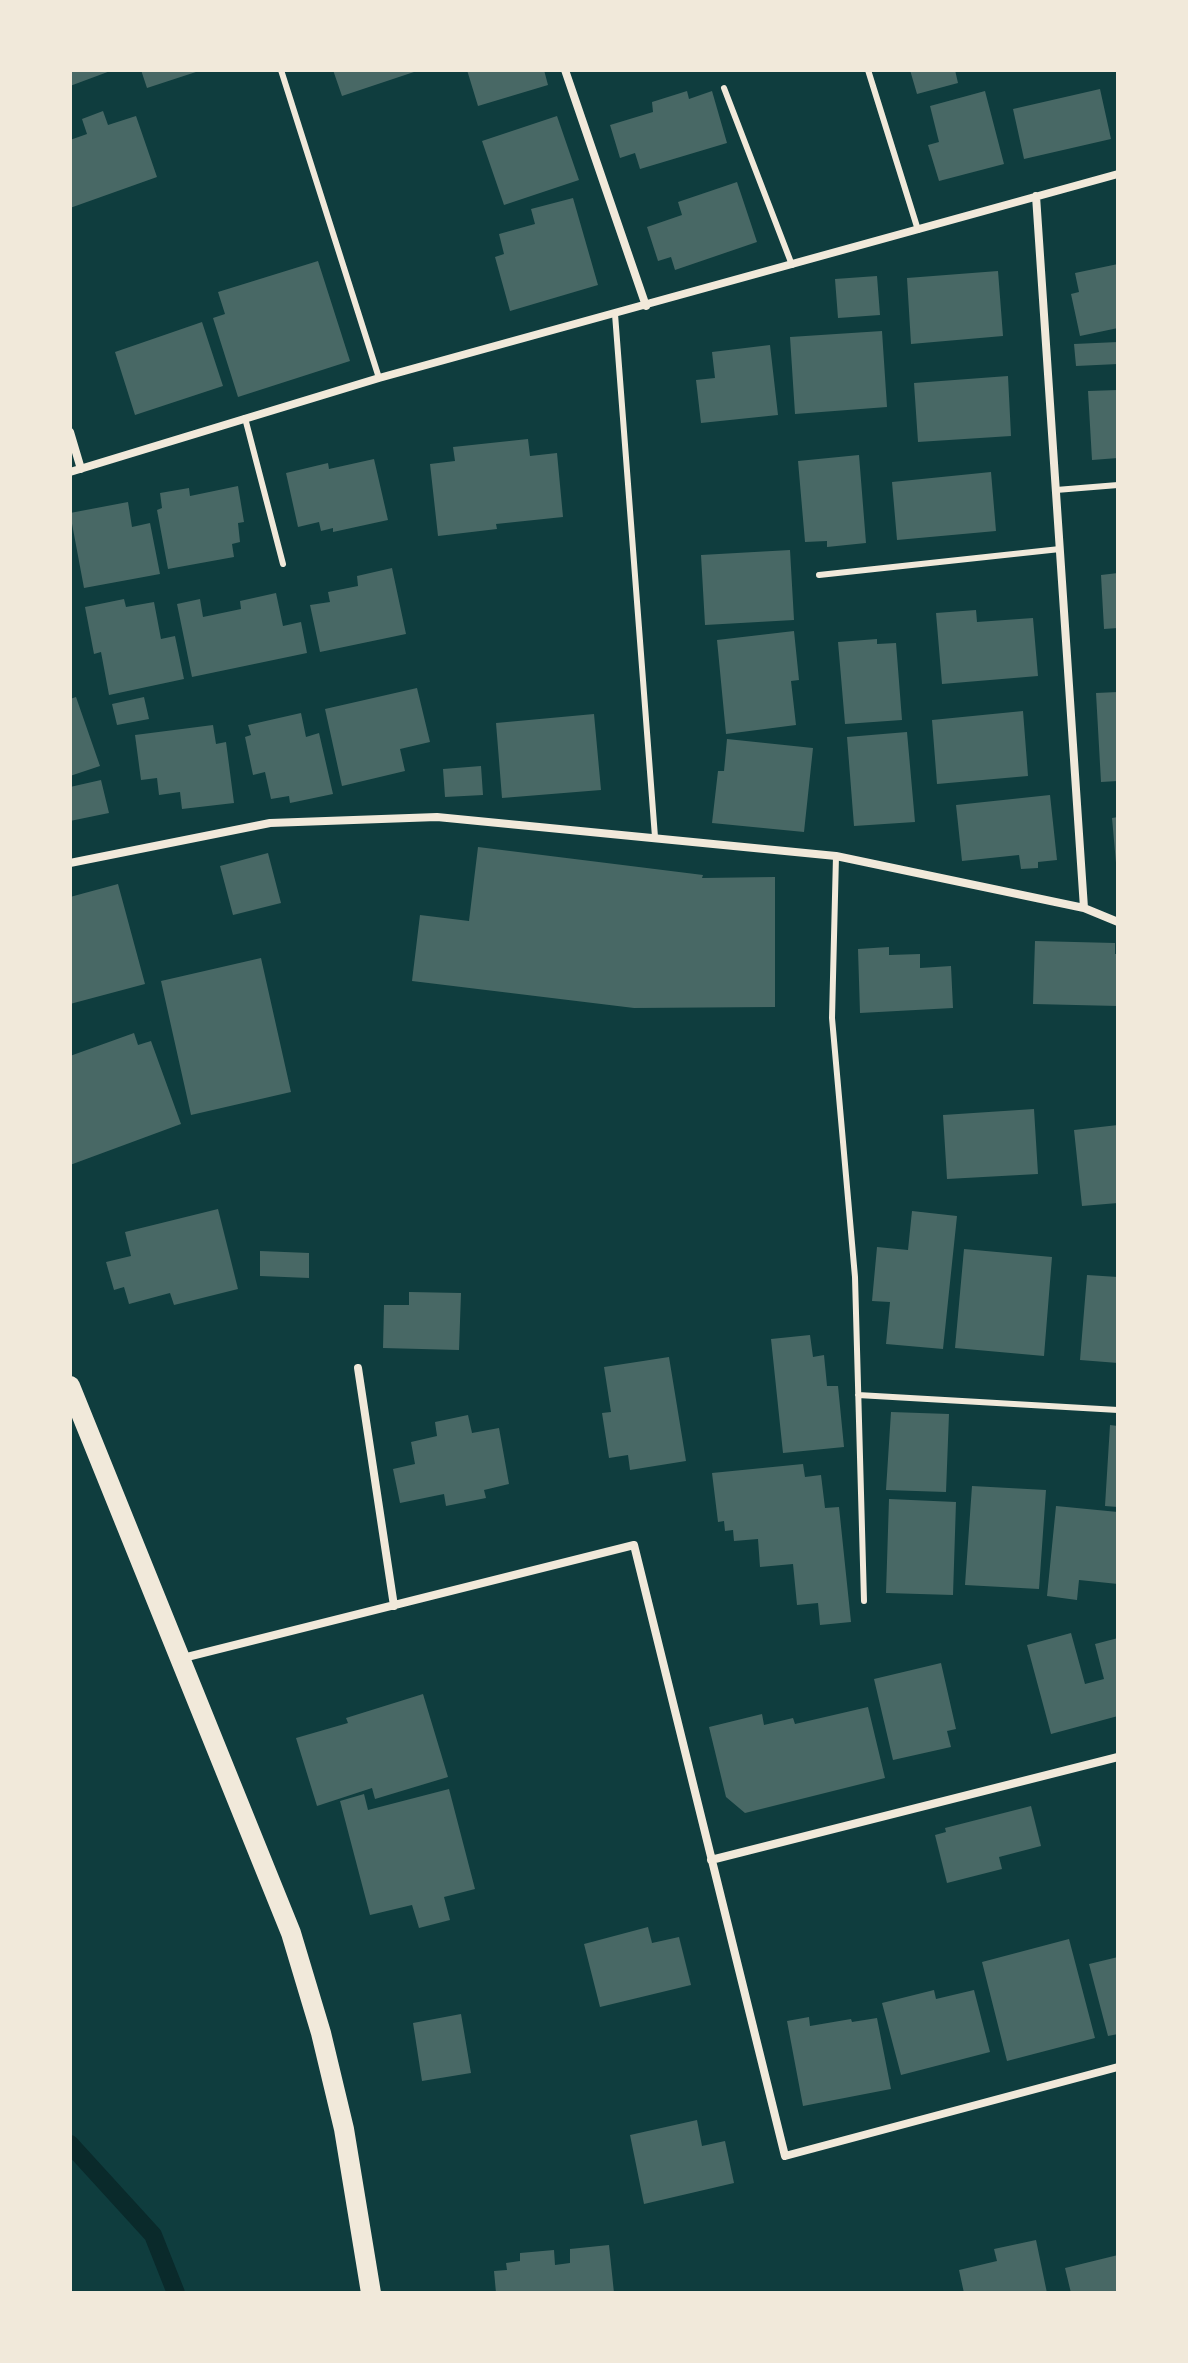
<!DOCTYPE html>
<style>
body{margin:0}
#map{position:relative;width:1188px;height:2363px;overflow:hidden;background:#0f3d3e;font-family:Arial,sans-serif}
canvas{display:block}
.frame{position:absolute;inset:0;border:72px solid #f1e9da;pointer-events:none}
</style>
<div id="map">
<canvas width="1188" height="2363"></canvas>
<div class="frame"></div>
</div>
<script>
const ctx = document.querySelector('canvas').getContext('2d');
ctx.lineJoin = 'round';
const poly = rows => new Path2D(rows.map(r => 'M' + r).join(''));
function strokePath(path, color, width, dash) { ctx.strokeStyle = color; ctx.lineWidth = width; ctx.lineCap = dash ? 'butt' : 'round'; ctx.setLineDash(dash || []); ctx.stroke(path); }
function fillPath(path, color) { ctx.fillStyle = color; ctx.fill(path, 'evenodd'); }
strokePath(poly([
 [70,2144,153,2235,176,2293]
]), '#0a2a2b', 18);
fillPath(poly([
 [70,70,113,70,70,86],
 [141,70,199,70,199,71,147,88],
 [333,70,417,70,417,71,342,96],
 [467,70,544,70,548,85,478,106],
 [910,70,955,70,958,83,917,94],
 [1100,89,1111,139,1024,159,1013,109],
 [687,91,689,99,712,91,727,143,640,169,635,153,620,158,610,125,653,112,652,102],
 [985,91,1004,164,939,181,928,145,939,142,930,106],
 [103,111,108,125,136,116,157,177,70,208,70,140,87,134,82,119],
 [557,116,579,180,504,205,482,141],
 [737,182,757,242,675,270,671,257,658,261,647,227,682,215,678,202],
 [573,198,598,285,510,311,495,257,504,254,499,234,535,224,531,209],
 [318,261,350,361,238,397,213,318,225,314,218,292],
 [1118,264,1118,328,1080,336,1071,294,1079,292,1075,273],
 [998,271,1003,336,911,344,907,278],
 [877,276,880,315,838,318,835,279],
 [202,322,223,386,135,415,115,352],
 [882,331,887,407,795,414,790,337],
 [1118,342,1118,364,1076,366,1074,344],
 [770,345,778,415,701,423,696,380,715,378,712,352],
 [1008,376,1011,436,918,442,914,383],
 [1118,390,1118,458,1092,460,1088,391],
 [528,439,530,456,557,453,563,517,496,524,497,529,438,536,430,464,455,461,453,447],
 [859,455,866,543,827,547,827,541,805,542,798,461],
 [374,459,388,520,333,532,333,528,321,531,319,522,298,527,286,473,328,463,329,469],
 [991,472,996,531,897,540,892,482],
 [238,486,244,522,238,523,240,542,232,544,234,557,168,569,157,510,162,508,160,493,189,488,190,496],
 [128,502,132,527,150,523,160,574,84,588,70,513],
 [790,550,794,620,705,625,701,555],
 [392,568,406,634,320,652,310,605,330,602,328,592,358,586,357,576],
 [1118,573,1118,628,1104,629,1101,575],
 [276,593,283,626,301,622,307,653,192,677,177,604,200,599,203,617,241,609,240,601],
 [124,599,126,607,154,602,161,639,175,636,184,679,109,695,101,652,94,654,85,607],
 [976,610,977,622,1033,618,1038,676,942,684,936,613],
 [794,631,799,680,791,681,796,725,726,734,717,640],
 [877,639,877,644,896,643,902,720,845,724,838,642],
 [417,688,430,742,400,749,405,771,342,786,325,709],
 [1118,692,1118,781,1101,782,1096,693],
 [76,697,100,766,70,776,70,699],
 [144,697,149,719,117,725,112,704],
 [1023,711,1028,776,937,784,932,720],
 [301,713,306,737,319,733,333,794,290,803,289,796,271,799,265,772,253,775,245,737,251,735,248,725],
 [594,714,601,790,502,798,496,723],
 [213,725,216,744,226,742,234,803,182,809,180,792,159,795,157,778,141,780,135,735],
 [907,732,915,822,854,826,847,737],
 [727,739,813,748,804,832,712,823,718,771,724,771],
 [481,766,483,795,445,797,443,769],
 [101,780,109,813,70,821,70,787],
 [1050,795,1057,860,1038,862,1038,868,1021,869,1019,855,962,861,956,805],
 [1118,817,1118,863,1116,863,1112,818],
 [478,847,703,875,702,878,775,877,775,1007,634,1008,412,981,420,915,469,921],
 [268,853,281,903,233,915,220,866],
 [118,884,145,984,70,1004,70,897],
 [1035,941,1115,943,1115,954,1118,954,1118,1006,1033,1004],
 [889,947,889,955,920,954,920,968,951,966,953,1008,860,1013,858,949],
 [261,958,291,1092,191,1115,161,981],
 [134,1033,138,1045,151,1041,181,1124,70,1165,70,1056],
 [1034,1109,1038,1174,947,1179,943,1115],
 [1118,1125,1118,1203,1082,1206,1074,1130],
 [218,1209,238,1289,174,1305,170,1293,129,1304,124,1287,114,1290,106,1262,131,1256,125,1232],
 [912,1211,957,1216,943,1349,886,1344,890,1302,872,1301,877,1247,908,1250],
 [964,1249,1052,1257,1044,1356,955,1348],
 [260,1251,309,1253,309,1278,260,1276],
 [1087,1275,1118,1277,1118,1363,1080,1360],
 [409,1292,461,1293,459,1350,383,1348,384,1305,409,1305],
 [810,1335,813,1357,824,1355,827,1386,838,1386,844,1447,783,1453,771,1339],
 [669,1357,686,1461,630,1470,628,1455,609,1458,602,1413,611,1412,604,1367],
 [891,1412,949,1414,946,1492,886,1490],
 [468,1415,472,1433,499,1428,509,1484,484,1490,486,1498,446,1506,444,1494,400,1503,393,1469,415,1464,411,1442,437,1436,435,1422],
 [1110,1425,1118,1426,1118,1507,1105,1506],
 [803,1464,805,1477,821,1475,825,1508,839,1507,851,1622,820,1625,818,1603,797,1605,793,1564,760,1567,758,1539,734,1541,733,1530,725,1531,724,1521,718,1522,712,1473],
 [972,1486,1046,1490,1039,1589,965,1585],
 [889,1499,956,1502,953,1595,886,1593],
 [1056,1506,1118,1512,1118,1584,1079,1580,1077,1600,1047,1596],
 [1071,1633,1085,1684,1104,1679,1095,1644,1118,1638,1118,1716,1051,1734,1027,1645],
 [941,1663,956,1729,947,1731,951,1747,893,1760,874,1679],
 [423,1694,448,1777,375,1799,372,1788,317,1806,296,1738,348,1723,346,1718],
 [868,1707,885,1778,745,1813,726,1797,709,1727,762,1714,764,1725,793,1718,795,1724],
 [449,1789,475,1889,444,1897,450,1920,419,1928,412,1905,370,1915,340,1801,364,1794,368,1810],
 [1031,1806,1041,1846,999,1857,1002,1869,947,1883,935,1835,946,1832,945,1828],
 [648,1927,652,1943,679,1937,691,1985,600,2007,584,1944],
 [1069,1939,1095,2038,1007,2061,982,1962],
 [1118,1957,1118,2034,1108,2036,1089,1964],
 [934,1990,936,1999,974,1990,990,2052,901,2075,882,2003],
 [461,2014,471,2073,422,2081,413,2023],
 [809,2017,810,2026,851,2019,852,2022,877,2018,891,2089,803,2106,787,2021],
 [697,2120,702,2146,725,2141,734,2183,644,2204,630,2135],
 [1036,2240,1047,2293,964,2293,959,2270,997,2261,994,2249],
 [609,2245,614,2293,496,2293,494,2271,507,2270,506,2263,520,2261,520,2253,554,2250,555,2265,570,2263,570,2249],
 [1118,2255,1118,2293,1071,2293,1065,2268]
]), '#486865');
strokePath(poly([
 [281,70,379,378],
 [868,70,918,230],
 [724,88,792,265],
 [615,314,655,837],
 [245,418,283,564],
 [1056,490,1118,485],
 [819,575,1060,549],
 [836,856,832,1018,855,1277,864,1601],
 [858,1395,1118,1410]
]), '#f1e9da', 6);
strokePath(poly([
 [565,70,646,306],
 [1036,196,1084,908],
 [70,432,81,469],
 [70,472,379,378,1118,174],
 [70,863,270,823,437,817,836,856,1084,908,1118,922],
 [358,1368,394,1606],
 [183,1658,634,1545,785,2156,1118,2067],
 [711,1860,1118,1757]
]), '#f1e9da', 8);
strokePath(poly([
 [70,1386,291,1933,321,2033,344,2129,371,2293]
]), '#f1e9da', 20);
</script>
